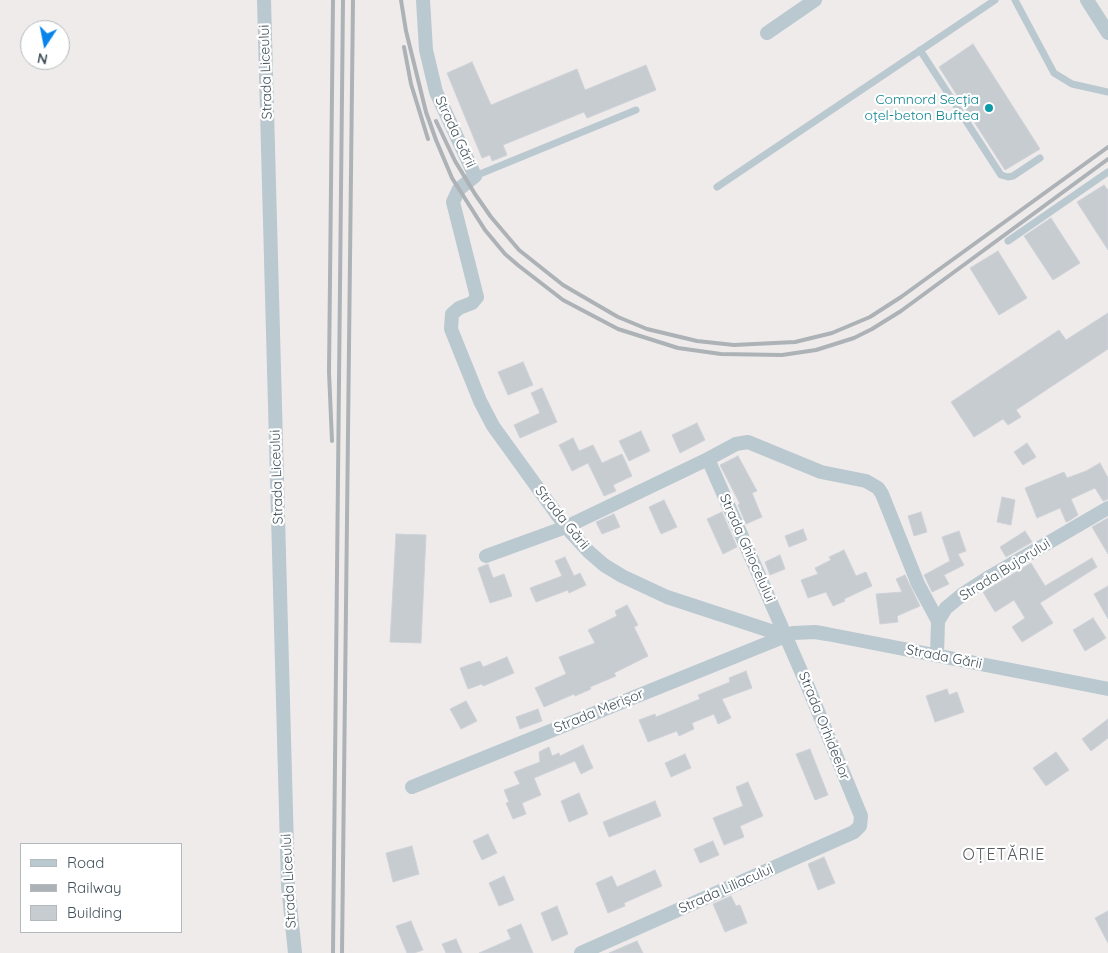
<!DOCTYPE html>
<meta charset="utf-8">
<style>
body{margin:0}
#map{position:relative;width:1108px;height:953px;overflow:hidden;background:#efebeb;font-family:Quicksand,sans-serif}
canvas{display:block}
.legend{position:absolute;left:20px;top:843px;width:162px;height:90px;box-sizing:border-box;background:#fff;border:1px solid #b3babd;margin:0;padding:6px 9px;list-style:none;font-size:15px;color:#42525a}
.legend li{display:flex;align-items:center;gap:10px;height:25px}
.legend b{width:25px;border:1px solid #b3babd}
.north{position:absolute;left:20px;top:20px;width:50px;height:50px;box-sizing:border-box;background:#fff;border:1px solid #b3babd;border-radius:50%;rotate:191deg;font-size:14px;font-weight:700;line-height:20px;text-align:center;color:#42525a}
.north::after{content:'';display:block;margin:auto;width:18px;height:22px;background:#0784ec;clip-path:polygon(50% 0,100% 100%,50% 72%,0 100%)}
</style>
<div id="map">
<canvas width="1108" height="953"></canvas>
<ul class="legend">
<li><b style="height:6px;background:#bac8d0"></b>Road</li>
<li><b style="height:6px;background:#adb2b7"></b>Railway</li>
<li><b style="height:14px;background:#c7ccd1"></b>Building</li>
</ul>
<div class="north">N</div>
</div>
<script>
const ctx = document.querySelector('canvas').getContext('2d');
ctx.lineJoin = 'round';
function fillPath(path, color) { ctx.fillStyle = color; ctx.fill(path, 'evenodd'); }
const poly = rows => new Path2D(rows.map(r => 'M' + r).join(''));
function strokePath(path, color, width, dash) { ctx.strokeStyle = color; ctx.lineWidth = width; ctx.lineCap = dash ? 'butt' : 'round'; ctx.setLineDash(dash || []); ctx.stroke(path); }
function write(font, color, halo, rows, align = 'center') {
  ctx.font = font + ' Quicksand,sans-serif'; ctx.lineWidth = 4.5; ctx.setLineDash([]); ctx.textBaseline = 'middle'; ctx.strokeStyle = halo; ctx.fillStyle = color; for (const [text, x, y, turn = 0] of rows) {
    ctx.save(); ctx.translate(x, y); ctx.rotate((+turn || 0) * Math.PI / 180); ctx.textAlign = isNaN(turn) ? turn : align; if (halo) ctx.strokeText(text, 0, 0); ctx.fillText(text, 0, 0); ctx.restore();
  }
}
const building = poly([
 [973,44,1040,149,1005,170,939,67,973,44],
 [472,62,491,105,577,69,585,90,646,65,656,90,587,118,584,112,503,145,507,155,492,161,490,155,482,158,447,73,472,62],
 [1104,185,1108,190,1108,250,1077,202,1104,185],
 [1051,218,1080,263,1053,280,1024,236,1051,218],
 [998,251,1027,298,999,315,970,268,998,251],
 [1108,313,1108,349,1016,410,1021,417,1008,425,1003,419,974,437,951,402,1059,330,1066,340,1108,313],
 [523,362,533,385,508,395,498,372,523,362],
 [542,388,557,422,520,438,514,425,540,413,531,393,542,388],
 [697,423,705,440,680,453,672,435,697,423],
 [641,431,650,451,629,461,619,441,641,431],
 [573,438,579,451,593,445,602,463,622,454,632,476,613,485,616,491,604,496,588,463,572,471,559,445,573,438],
 [1027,443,1036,457,1023,465,1014,452,1027,443],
 [738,456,757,491,752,493,762,517,746,524,738,505,740,504,720,465,738,456],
 [1100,463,1108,478,1108,499,1103,501,1095,488,1071,499,1078,515,1069,521,1066,522,1060,508,1037,518,1025,488,1064,472,1067,478,1086,471,1100,463],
 [1002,497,1015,500,1011,525,997,522,1002,497],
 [664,500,677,527,661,534,649,507,664,500],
 [722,512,737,547,723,554,707,519,722,512],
 [921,512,927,532,914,536,908,516,921,512],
 [614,514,620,527,602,534,596,522,614,514],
 [1108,518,1108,554,1092,527,1108,518],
 [803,529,807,540,789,547,785,536,803,529],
 [959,531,966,551,958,554,964,565,944,575,949,584,932,592,924,575,950,561,942,537,959,531],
 [1025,531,1032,542,1006,557,1000,547,1025,531],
 [396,534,426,535,421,643,390,642,396,534],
 [844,550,856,576,866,572,872,586,844,599,845,601,833,606,826,592,808,598,801,580,818,574,815,568,831,560,829,557,844,550],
 [780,555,785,569,770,575,765,562,780,555],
 [565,557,574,576,580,573,586,585,569,593,568,590,536,602,530,588,562,576,555,561,565,557],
 [1092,558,1097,567,1040,603,1053,623,1022,642,1012,627,1025,618,1014,600,995,612,983,592,1031,563,1045,586,1092,558],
 [488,564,493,578,504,574,512,596,490,603,478,568,488,564],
 [905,575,920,606,897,616,898,622,880,624,876,594,902,592,896,579,905,575],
 [1108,586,1108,619,1094,594,1108,586],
 [627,605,638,625,634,627,648,656,614,673,616,676,590,687,591,689,575,696,574,694,544,707,535,688,566,674,559,657,595,643,588,630,617,616,615,611,627,605],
 [1093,618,1106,638,1085,651,1073,630,1093,618],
 [507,657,514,673,483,686,482,684,468,689,460,668,480,661,483,667,507,657],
 [746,671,752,688,722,699,731,718,718,724,714,714,692,723,694,729,679,736,677,731,648,742,639,720,655,714,656,717,700,699,698,695,730,682,729,678,746,671],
 [947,689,949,695,957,692,964,712,935,722,926,696,947,689],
 [466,701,477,721,461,729,450,709,466,701],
 [538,709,542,721,520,729,516,717,538,709],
 [1108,719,1108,738,1091,751,1082,739,1108,719],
 [583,745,593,768,581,774,575,761,534,778,541,795,522,803,526,814,513,819,506,803,509,802,504,790,520,784,514,772,540,762,539,752,549,747,552,756,559,753,560,756,583,745],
 [810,749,828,795,815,800,796,754,810,749],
 [1056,752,1069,770,1046,786,1033,768,1056,752],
 [685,754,691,768,671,777,665,763,685,754],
 [748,782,763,816,740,826,744,837,724,845,713,818,743,806,736,787,748,782],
 [579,793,588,814,569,822,561,801,579,793],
 [655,801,661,816,609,837,603,822,655,801],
 [488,834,497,853,482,860,473,841,488,834],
 [713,841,719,855,700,863,694,849,713,841],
 [412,846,419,874,393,882,386,853,412,846],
 [824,857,835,883,818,890,808,864,824,857],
 [655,870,662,886,624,903,625,906,608,913,596,883,612,876,617,887,655,870],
 [504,876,514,900,499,906,489,883,504,876],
 [731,896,736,906,740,905,747,923,725,932,713,904,731,896],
 [557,906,568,934,552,941,541,913,557,906],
 [1108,911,1108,943,1095,918,1108,911],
 [411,921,423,950,414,953,407,953,396,926,411,921],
 [521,924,533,953,479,953,511,939,507,930,521,924],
 [456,939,462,953,446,953,442,944,456,939],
 [637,941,643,953,609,953,637,941]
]);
fillPath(building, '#c7ccd1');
strokePath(building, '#ced2d8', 1);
strokePath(poly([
 [1015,0,1054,73,1072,84,1108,92],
 [920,50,1001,175,1008,177,1013,176,1040,158],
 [475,176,636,110],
 [717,187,995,0],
 [1008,241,1108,172]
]), '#bac8d0', 7);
strokePath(poly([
 [264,0,288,885,295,953],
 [423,0,426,50,436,92,475,176,459,189,453,202,477,297,472,303,459,308,452,314,451,329,480,401,493,426,566,527,589,552,604,565,622,576,667,597,786,636],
 [1087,0,1108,33],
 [767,33,815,0],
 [486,556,566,527,708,459,736,444,748,442,821,472,866,481,878,488,882,494,918,584,938,621],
 [937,655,938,621,946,608,963,594,991,576,1108,508],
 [412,787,793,633,815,632,827,634,1108,689],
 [581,953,854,832,860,826,861,816,808,687,708,459]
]), '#bac8d0', 14);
strokePath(poly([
 [401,0,406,31,426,112,436,140,452,178,485,230,505,254,519,266,563,300,618,329,678,348,721,354,782,355,816,350,854,338,872,329,901,311,1108,159],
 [404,47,411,84,428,139],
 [436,121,455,161,475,194,491,217,519,250,563,285,618,317,647,329,697,341,734,345,795,342,832,333,870,317,901,297,1108,147],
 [332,441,329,372,333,0],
 [333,953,343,0],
 [342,953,353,0]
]), '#adb2b7', 4);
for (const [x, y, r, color] of [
 [989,108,5,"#0f9aa8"]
]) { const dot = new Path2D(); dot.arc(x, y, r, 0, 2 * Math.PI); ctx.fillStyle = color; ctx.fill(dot); strokePath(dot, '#fff', 2); }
write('14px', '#42525a', '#fff', [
 ["Strada Liceului",266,72,-92],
 ["Strada Gării",455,132,65],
 ["Strada Liceului",277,477,-92],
 ["Strada Gării",562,518,51],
 ["Strada Ghiocelului",747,548,66],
 ["Strada Bujorului",1005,570,-32],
 ["Strada Gării",944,657,11],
 ["Strada Merișor",599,711,-22],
 ["Strada Orhideelor",824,726,68],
 ["Strada Liceului",289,881,-93],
 ["Strada Liliacului",726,889,-24]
]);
write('14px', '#0d838f', '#fff', [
 ["Comnord Secția",979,100],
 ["oțel-beton Buftea",979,116]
], 'right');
ctx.letterSpacing = '1px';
write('16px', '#575d61', '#fff', [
 ["OȚETĂRIE",1004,855]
]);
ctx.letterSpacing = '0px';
</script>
